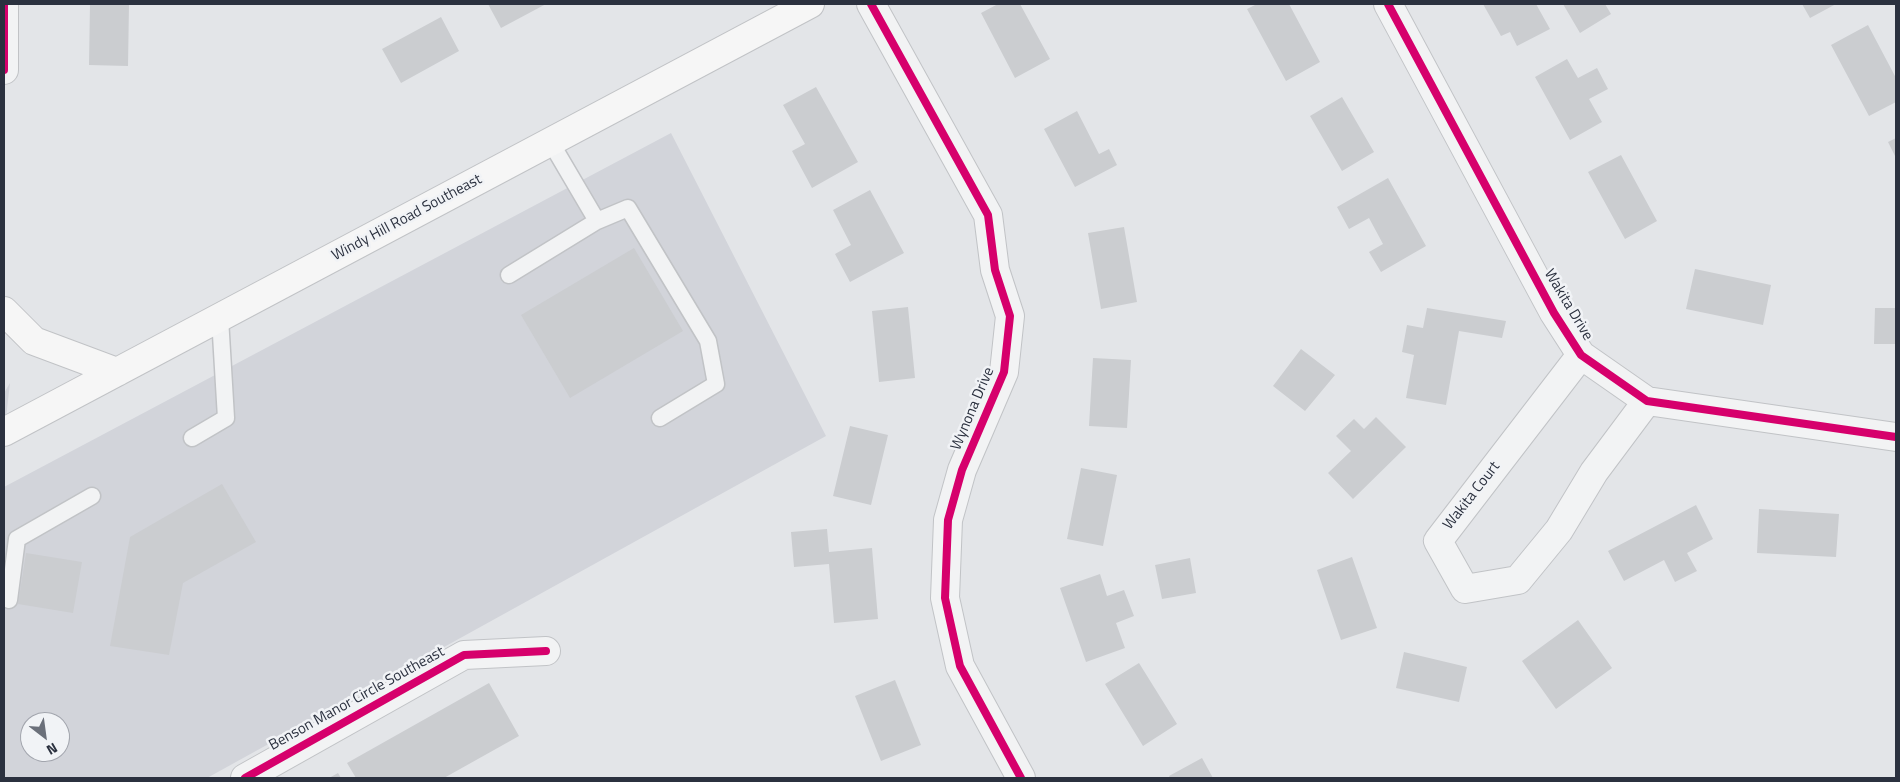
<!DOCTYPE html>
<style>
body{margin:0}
#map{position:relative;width:1900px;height:782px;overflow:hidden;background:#e3e5e8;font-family:"Titillium Web",sans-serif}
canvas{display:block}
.frame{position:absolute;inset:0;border:5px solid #2b313f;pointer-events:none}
.north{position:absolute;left:20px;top:712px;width:50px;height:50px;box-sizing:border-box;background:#f1f3f6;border:1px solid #a2a5ad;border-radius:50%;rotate:150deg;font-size:14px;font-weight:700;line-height:20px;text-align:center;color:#2b313f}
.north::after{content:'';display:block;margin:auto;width:18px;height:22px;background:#6b707a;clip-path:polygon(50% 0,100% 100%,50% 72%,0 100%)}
</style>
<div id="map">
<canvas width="1900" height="782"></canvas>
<div class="frame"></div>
<div class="north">N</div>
</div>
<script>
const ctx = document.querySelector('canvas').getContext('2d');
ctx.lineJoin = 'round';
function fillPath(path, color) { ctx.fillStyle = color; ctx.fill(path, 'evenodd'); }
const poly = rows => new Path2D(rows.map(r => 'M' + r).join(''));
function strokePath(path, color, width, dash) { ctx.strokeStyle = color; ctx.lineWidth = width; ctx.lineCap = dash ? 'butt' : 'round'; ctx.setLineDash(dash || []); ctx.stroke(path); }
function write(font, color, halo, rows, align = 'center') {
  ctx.font = font + ' "Titillium Web",sans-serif'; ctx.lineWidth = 5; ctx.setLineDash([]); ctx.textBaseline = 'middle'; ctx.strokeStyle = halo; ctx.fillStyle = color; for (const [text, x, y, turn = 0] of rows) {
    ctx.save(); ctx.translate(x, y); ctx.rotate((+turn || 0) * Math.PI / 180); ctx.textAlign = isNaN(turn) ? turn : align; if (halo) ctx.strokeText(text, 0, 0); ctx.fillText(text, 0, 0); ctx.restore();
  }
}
fillPath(poly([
 [671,133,826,436,207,778,4,778,4,487],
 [30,722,60,722,60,752,30,752],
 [10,383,4,435,4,393]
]), '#d2d4da');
fillPath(poly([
 [90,4,129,4,128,66,89,65],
 [488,4,546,4,501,28],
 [998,4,1020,4,1050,59,1015,78,981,13],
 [1257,4,1289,4,1320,62,1286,81,1247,9],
 [1483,4,1536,4,1550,29,1517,46,1510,32,1501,36],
 [1563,4,1605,4,1611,14,1580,33],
 [1802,4,1836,4,1810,18],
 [441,17,459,51,401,83,382,49],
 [1868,25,1896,78,1896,102,1869,116,1831,45],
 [1567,59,1578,78,1597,68,1608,89,1589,99,1602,122,1570,140,1535,77],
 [816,87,858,162,812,188,792,151,805,144,783,105],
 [1342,97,1374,152,1342,171,1310,116],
 [1077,111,1099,154,1109,149,1117,165,1075,187,1044,129],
 [1896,138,1896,158,1888,142],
 [1621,155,1657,221,1625,239,1588,172],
 [1388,178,1426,246,1381,272,1369,252,1383,244,1369,218,1349,229,1337,207],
 [870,190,904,253,850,282,835,254,851,245,833,210],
 [1124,227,1137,302,1101,309,1088,233],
 [634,248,683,331,570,398,521,315],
 [1695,269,1771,285,1763,325,1686,309],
 [908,307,915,378,879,382,872,311],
 [1427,308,1506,321,1502,338,1459,331,1446,405,1406,398,1414,355,1402,352,1407,325,1423,328],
 [1875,308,1896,308,1896,344,1874,344],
 [1301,349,1335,375,1305,411,1273,386],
 [1093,358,1131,360,1127,428,1089,426],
 [1376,417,1406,447,1353,499,1328,473,1351,451,1336,436,1354,419,1364,429],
 [850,426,888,435,871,505,833,496],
 [1081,468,1117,475,1103,546,1067,539],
 [222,484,256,542,183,583,169,655,110,646,130,537],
 [1696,505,1713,539,1687,553,1697,571,1675,582,1664,560,1624,581,1608,551],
 [1759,509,1839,514,1836,557,1757,553],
 [827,529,829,552,872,548,878,619,834,623,829,564,794,567,791,532],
 [26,553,82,562,73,613,18,604],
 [1352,557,1377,628,1341,640,1317,570],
 [1190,558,1196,593,1162,599,1155,565],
 [1100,574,1107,596,1124,590,1134,616,1116,623,1125,648,1086,662,1060,588],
 [1578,620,1612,668,1556,709,1522,661],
 [1404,652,1467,667,1459,702,1396,688],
 [1139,663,1177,724,1143,746,1105,684],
 [895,680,921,745,881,761,855,696],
 [489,683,519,736,444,778,356,778,347,763],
 [1202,758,1213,778,1170,778,1169,776],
 [338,773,341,778,329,778]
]), '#cbcdd0');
const service = poly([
 [550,141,597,221,628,208,708,341,716,384,660,418],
 [509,275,597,221],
 [192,438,226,418,220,318],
 [9,600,17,539,92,496]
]);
const minor = poly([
 [871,4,988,215,995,270,1010,316,1004,372,962,470,948,520,945,598,960,666,1021,778],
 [1388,4,1554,313,1581,355,1647,401,1896,437],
 [4,70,4,4],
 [1581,355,1438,541,1465,589,1518,580,1559,530,1594,472,1647,401],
 [245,778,464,655,546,651]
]);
const secondary = poly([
 [4,311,34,341,117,372],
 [4,432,810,4]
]);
strokePath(service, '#c1c3c6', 19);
strokePath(minor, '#c1c3c6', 30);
strokePath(secondary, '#c1c3c6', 30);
strokePath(service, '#f2f3f4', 16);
strokePath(minor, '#f2f3f4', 28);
strokePath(secondary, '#f6f6f6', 28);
strokePath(poly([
 [871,4,988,215,995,270,1010,316,1004,372,962,470,948,520,945,598,960,666,1021,778],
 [1388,4,1554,313,1581,355,1647,401,1896,437],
 [4,70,4,4],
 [245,778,464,655,546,651]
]), '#d6006c', 8);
write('15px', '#2b313f', '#f1f3f6', [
 ["Windy Hill Road Southeast",407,218,-28],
 ["Wakita Drive",1568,305,59],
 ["Wynona Drive",973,409,-67],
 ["Wakita Court",1472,496,-52],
 ["Benson Manor Circle Southeast",357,699,-29]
]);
</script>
